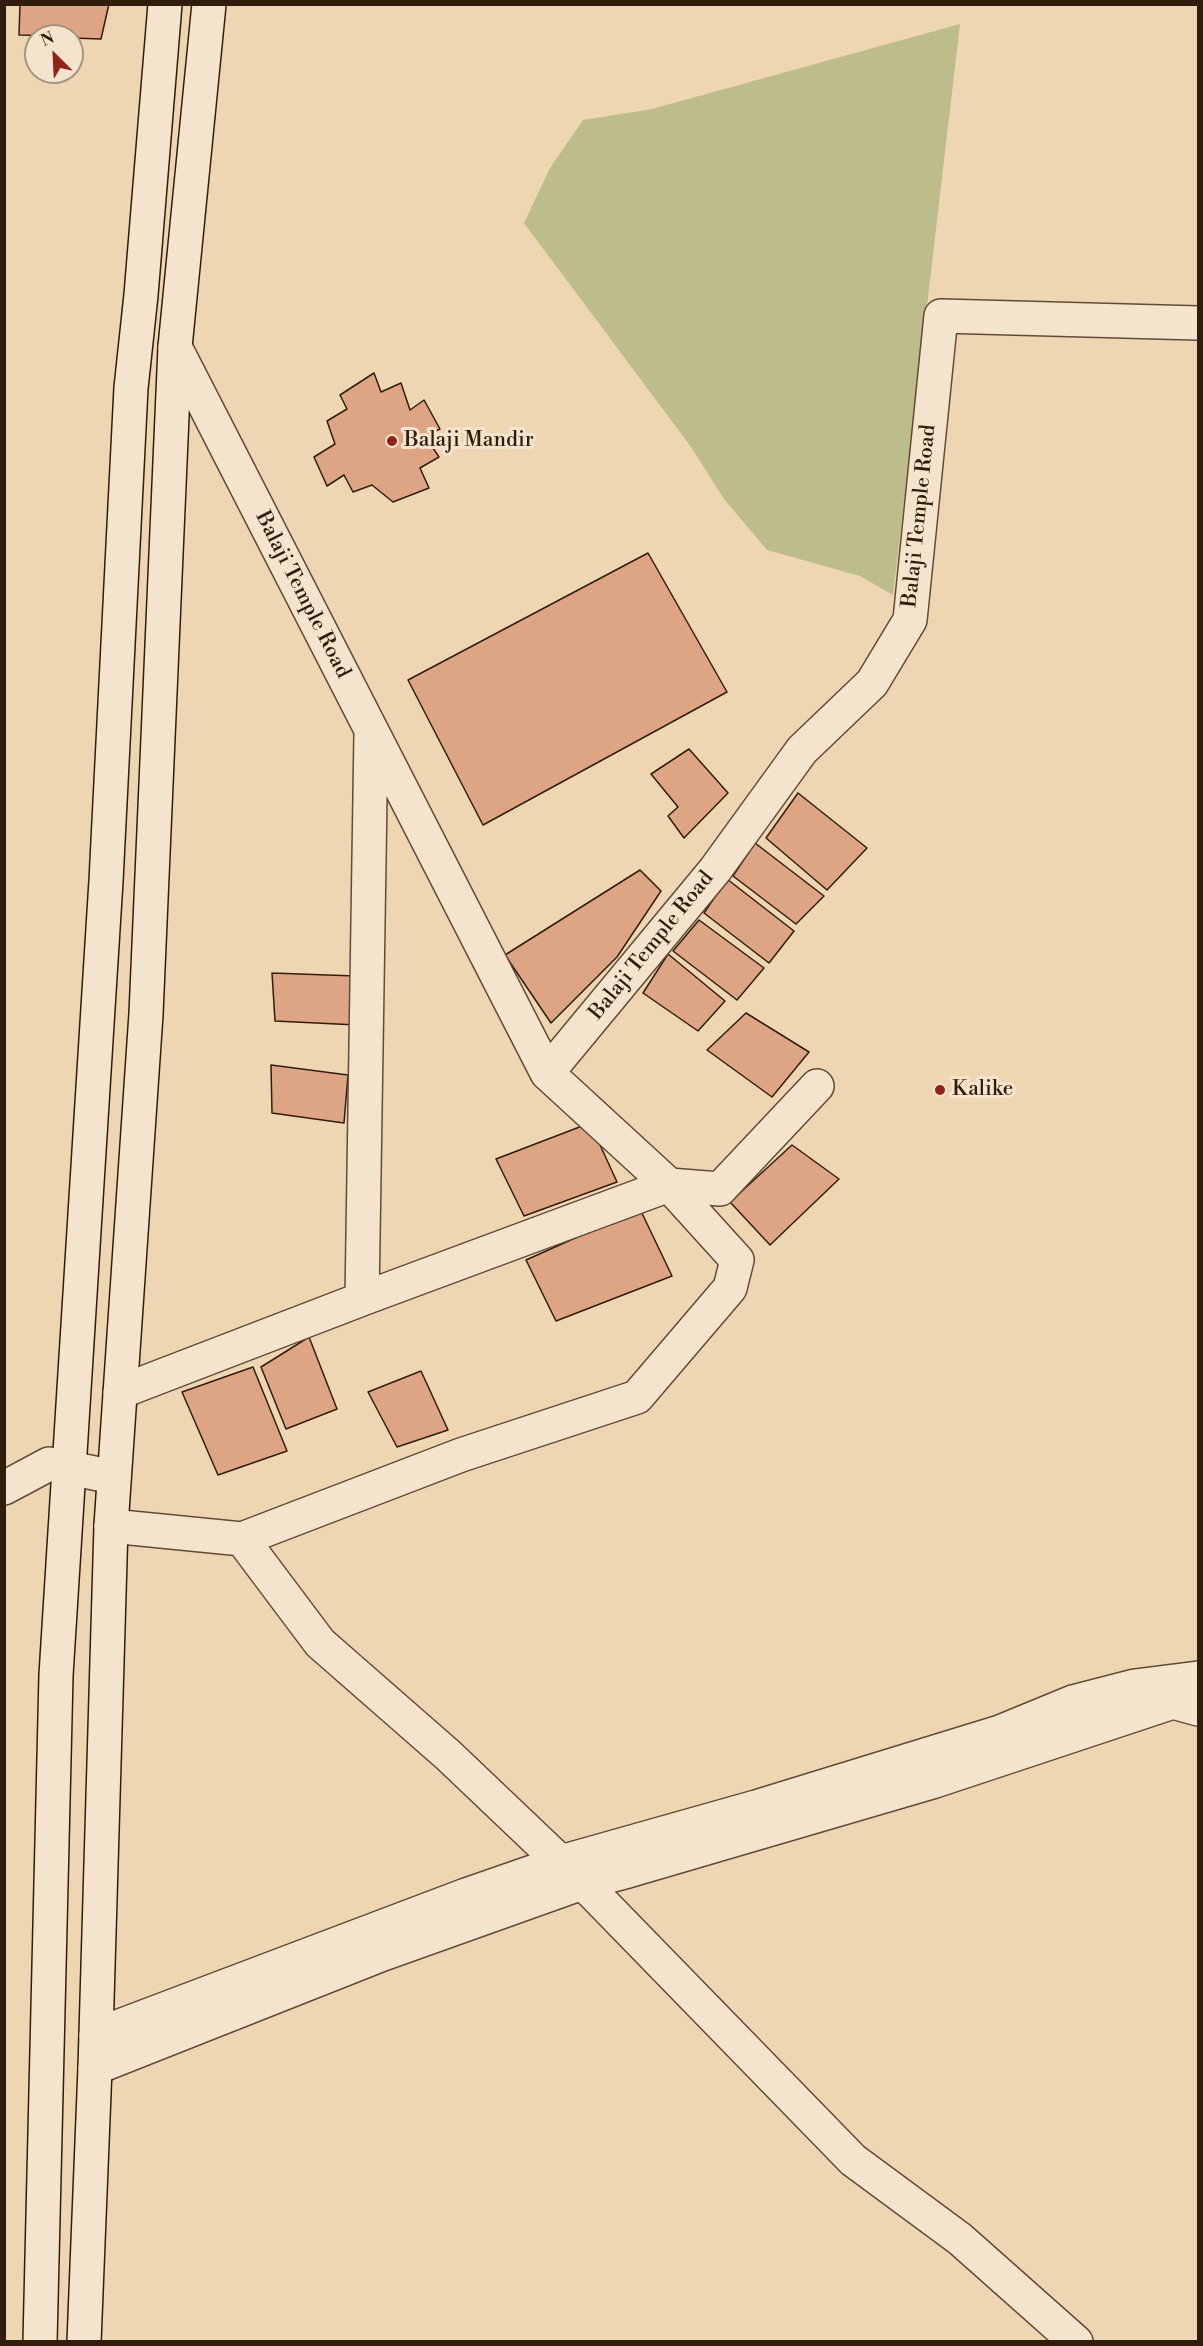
<!DOCTYPE html>
<style>
body{margin:0}
#map{position:relative;width:1203px;height:2346px;overflow:hidden;background:#efd6b2;font-family:"Libre Bodoni",serif}
canvas{display:block}
.frame{position:absolute;inset:0;border:6px solid #301d0c;pointer-events:none}
.north{position:absolute;left:24px;top:24px;width:60px;height:60px;box-sizing:border-box;background:#f5e4cd;border:2px solid #a69480;border-radius:50%;rotate:336deg;font-size:16px;font-weight:700;line-height:24px;text-align:center;color:#301d0c}
.north::after{content:'';display:block;margin:auto;width:21px;height:27px;background:#8f2418;clip-path:polygon(50% 0,100% 100%,50% 72%,0 100%)}
</style>
<div id="map">
<canvas width="1203" height="2346"></canvas>
<div class="frame"></div>
<div class="north">N</div>
</div>
<script>
const ctx = document.querySelector('canvas').getContext('2d');
ctx.lineJoin = 'round';
function fillPath(path, color) { ctx.fillStyle = color; ctx.fill(path, 'evenodd'); }
const poly = rows => new Path2D(rows.map(r => 'M' + r).join(''));
function strokePath(path, color, width, dash) { ctx.strokeStyle = color; ctx.lineWidth = width; ctx.lineCap = dash ? 'butt' : 'round'; ctx.setLineDash(dash || []); ctx.stroke(path); }
function write(font, color, halo, rows, align = 'center') {
  ctx.font = font + ' "Libre Bodoni",serif'; ctx.lineWidth = 6; ctx.setLineDash([]); ctx.textBaseline = 'middle'; ctx.strokeStyle = halo; ctx.fillStyle = color; for (const [text, x, y, turn = 0] of rows) {
    ctx.save(); ctx.translate(x, y); ctx.rotate((+turn || 0) * Math.PI / 180); ctx.textAlign = isNaN(turn) ? turn : align; if (halo) ctx.strokeText(text, 0, 0); ctx.fillText(text, 0, 0); ctx.restore();
  }
}
fillPath(poly([
 [960,24,927,306,893,595,860,576,767,550,724,499,691,447,524,223,550,168,583,120,652,109]
]), '#bcbd8a');
const building = poly([
 [20,4,109,4,101,39,72,38,72,36,19,35,20,4],
 [374,373,381,392,401,383,410,410,424,400,440,429,425,436,439,457,420,468,429,488,393,502,372,485,353,492,344,475,327,486,314,457,335,444,327,421,347,409,340,395,374,373],
 [648,553,727,692,483,825,408,680,648,553],
 [689,749,728,793,684,838,668,816,678,807,651,774,689,749],
 [798,793,867,848,827,890,766,838,798,793],
 [755,843,824,896,796,924,733,876,755,843],
 [640,870,661,891,617,957,551,1023,505,955,640,870],
 [727,879,794,931,769,963,704,913,727,879],
 [699,920,764,968,737,1000,673,951,699,920],
 [668,954,725,1001,698,1031,643,993,668,954],
 [272,973,355,976,357,1025,275,1021,272,973],
 [746,1013,809,1052,772,1097,707,1050,746,1013],
 [271,1065,348,1075,344,1123,272,1113,271,1065],
 [590,1123,617,1182,524,1216,496,1159,590,1123],
 [792,1145,839,1179,770,1245,730,1202,792,1145],
 [640,1209,672,1276,556,1321,526,1260,640,1209],
 [309,1337,337,1409,286,1429,261,1367,309,1337],
 [253,1367,287,1451,218,1475,182,1392,253,1367],
 [421,1371,448,1430,397,1447,368,1392,421,1371]
]);
fillPath(building, '#dea585');
strokePath(building, '#301d0c', 1.5);
const street = poly([
 [175,347,547,1073,715,870,802,750,872,683,910,620,941,316,1198,323],
 [547,1073,669,1185,720,1189,817,1086],
 [120,1392,362,1299,371,733],
 [4,1488,49,1464,114,1477],
 [111,1526,242,1539,461,1455,637,1397,730,1288,737,1260,669,1185,362,1299],
 [242,1539,320,1643,448,1755,592,1892,853,2160,960,2239,1076,2342],
 [96,2035,466,1895,561,1862,756,1807,1000,1732,1073,1702,1135,1686,1198,1678],
 [95,2068,383,1954,582,1883,628,1871,932,1782,1173,1702,1198,1709]
]);
const secondary = poly([
 [40,2342,56,1675,106,881,131,388,141,295,165,4],
 [84,2342,95,2068,111,1526,146,1014,175,347,209,4]
]);
strokePath(street, '#604b36', 36);
strokePath(secondary, '#301d0c', 36);
strokePath(street, '#f5e4cd', 33);
strokePath(secondary, '#f5e4cd', 33);
for (const [x, y, r, color] of [
 [392,441,6,"#8f2418"],
 [940,1090,6,"#8f2418"]
]) { const dot = new Path2D(); dot.arc(x, y, r, 0, 2 * Math.PI); ctx.fillStyle = color; ctx.fill(dot); strokePath(dot, '#f5e4cd', 2); }
write('21px', '#301d0c', '#f5e4cd', [
 ["Balaji Mandir",404,441],
 ["Kalike",952,1090]
], 'left');
write('21px', '#301d0c', '#f5e4cd', [
 ["Balaji Temple Road",920,516,-84],
 ["Balaji Temple Road",302,595,63],
 ["Balaji Temple Road",652,946,-51]
]);
</script>
